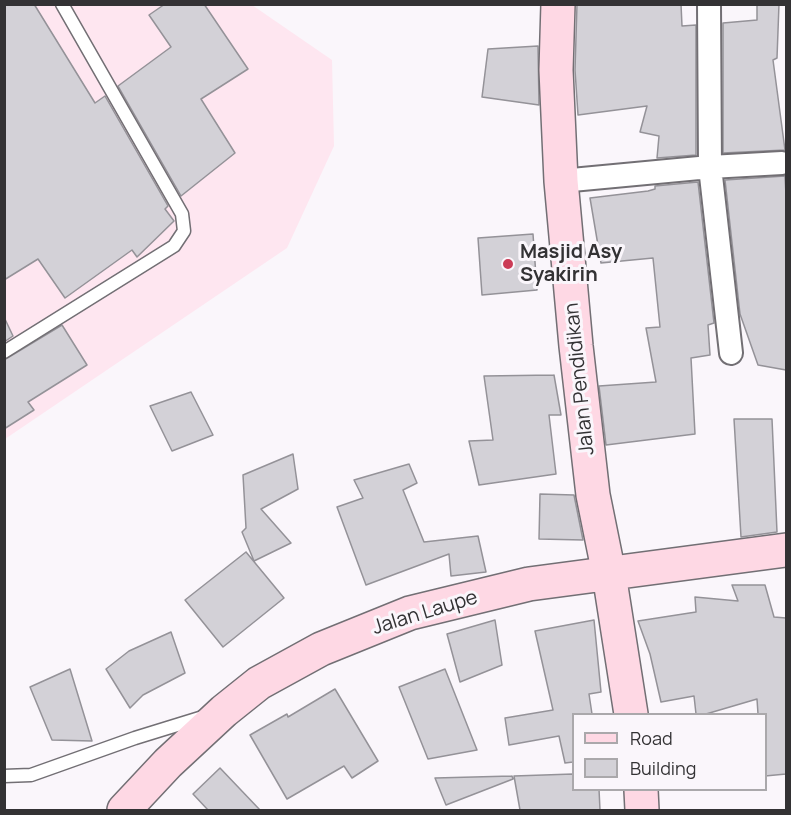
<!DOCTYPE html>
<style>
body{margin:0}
#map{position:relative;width:791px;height:815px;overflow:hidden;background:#faf6fb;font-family:Manrope,sans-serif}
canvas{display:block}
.frame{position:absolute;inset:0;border:6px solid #333234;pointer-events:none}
.legend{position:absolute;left:572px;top:713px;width:195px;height:78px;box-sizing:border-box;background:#faf6fb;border:2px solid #aaa8ab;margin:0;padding:8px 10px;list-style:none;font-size:18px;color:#333234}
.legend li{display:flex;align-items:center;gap:12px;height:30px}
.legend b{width:30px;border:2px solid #aaa8ab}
</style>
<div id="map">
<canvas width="791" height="815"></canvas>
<div class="frame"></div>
<ul class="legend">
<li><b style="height:8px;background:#fed8e4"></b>Road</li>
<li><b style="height:16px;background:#d3d1d7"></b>Building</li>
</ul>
</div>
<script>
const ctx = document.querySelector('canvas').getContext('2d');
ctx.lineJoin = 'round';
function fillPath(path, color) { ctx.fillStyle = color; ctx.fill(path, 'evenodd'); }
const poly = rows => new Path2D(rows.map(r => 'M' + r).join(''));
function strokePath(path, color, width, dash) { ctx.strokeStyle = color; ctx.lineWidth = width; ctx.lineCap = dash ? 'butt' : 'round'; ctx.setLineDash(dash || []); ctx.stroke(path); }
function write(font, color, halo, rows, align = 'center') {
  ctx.font = font + ' Manrope,sans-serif'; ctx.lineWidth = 6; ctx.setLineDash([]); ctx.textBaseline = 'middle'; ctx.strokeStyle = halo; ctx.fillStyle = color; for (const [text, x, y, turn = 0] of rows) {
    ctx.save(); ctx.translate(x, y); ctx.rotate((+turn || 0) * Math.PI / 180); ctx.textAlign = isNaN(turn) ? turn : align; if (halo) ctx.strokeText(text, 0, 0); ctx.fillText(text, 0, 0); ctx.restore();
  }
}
fillPath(poly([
 [5,5,252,5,332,60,334,146,287,248,5,439]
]), '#fee6f0');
const building = poly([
 [4,4,34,4,95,103,105,96,168,206,165,209,174,221,137,257,132,250,65,298,38,259,4,280,4,4],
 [165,4,204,4,248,69,201,99,235,153,181,196,118,86,171,47,149,15,165,4],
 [577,4,681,4,682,26,696,25,696,155,657,158,659,136,640,132,647,106,578,115,575,70,577,4],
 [757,4,779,4,777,58,773,60,785,150,723,153,723,23,757,20,757,4],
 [538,46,539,105,482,97,488,49,538,46],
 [785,176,786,195,786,370,758,365,740,314,725,180,785,176],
 [698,182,714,323,708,325,710,355,691,358,695,434,606,445,599,386,656,382,646,328,660,327,653,258,601,263,590,198,648,191,655,189,655,186,698,182],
 [533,234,537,290,482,295,478,238,533,234],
 [4,317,13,336,4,342,4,317],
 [62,325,87,365,28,402,34,410,4,429,4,360,62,325],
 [554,375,561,415,549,415,556,474,479,485,469,441,493,440,484,376,554,375],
 [191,392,213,435,172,451,150,406,191,392],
 [734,419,772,419,777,532,741,537,734,419],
 [293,454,298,489,261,509,291,543,254,561,242,532,246,528,243,475,293,454],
 [409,464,417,483,403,490,424,542,478,536,486,572,451,576,449,554,366,585,337,507,363,498,354,480,409,464],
 [540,494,574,495,583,540,539,539,540,494],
 [246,552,284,598,223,647,185,600,246,552],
 [732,585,765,585,774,617,786,618,786,774,765,776,765,714,758,714,757,699,706,714,696,714,694,696,661,702,650,654,638,621,696,612,695,597,738,601,732,585],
 [495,620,502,665,460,682,447,634,495,620],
 [594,620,601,692,589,694,592,714,573,714,573,762,565,763,559,736,509,745,505,718,553,710,535,631,594,620],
 [171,632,185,673,143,695,130,708,106,669,129,651,171,632],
 [70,669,92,741,52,740,30,687,70,669],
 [445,669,477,750,428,759,399,687,445,669],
 [335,689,378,761,352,778,344,766,287,799,250,735,287,714,288,717,335,689],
 [220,768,260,810,208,810,193,794,220,768],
 [573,774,573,789,599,789,600,810,520,810,514,776,573,774],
 [512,776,513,779,446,805,435,778,512,776]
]);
fillPath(building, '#d3d1d7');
strokePath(building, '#949298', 1.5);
const lane = poly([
 [4,352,174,246,184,231,182,214,62,4],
 [4,776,31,775,135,738,203,717]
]);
const street = poly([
 [709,4,710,167,731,353],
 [561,181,710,167,782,163]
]);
const secondary = poly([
 [558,4,556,70,561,181,576,346,593,495,609,574,631,714],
 [641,790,642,810],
 [124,810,168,763,224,711,259,683,321,649,410,613,529,584,786,550]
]);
strokePath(lane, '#726f74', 15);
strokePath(street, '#726f74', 26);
strokePath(secondary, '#726f74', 36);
strokePath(lane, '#fff', 12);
strokePath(street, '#fff', 22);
strokePath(secondary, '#fed8e4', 33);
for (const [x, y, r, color] of [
 [508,264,6,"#cb3b56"]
]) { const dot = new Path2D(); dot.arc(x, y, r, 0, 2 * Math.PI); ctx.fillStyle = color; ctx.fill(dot); strokePath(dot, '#faf6fb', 2); }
write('bold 20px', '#333234', '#faf6fb', [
 ["Masjid Asy",520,252],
 ["Syakirin",520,275]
], 'left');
write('20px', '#333234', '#faf6fb', [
 ["Jalan Pendidikan",580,379,-96],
 ["Jalan Laupe",425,613,-17]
]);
</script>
